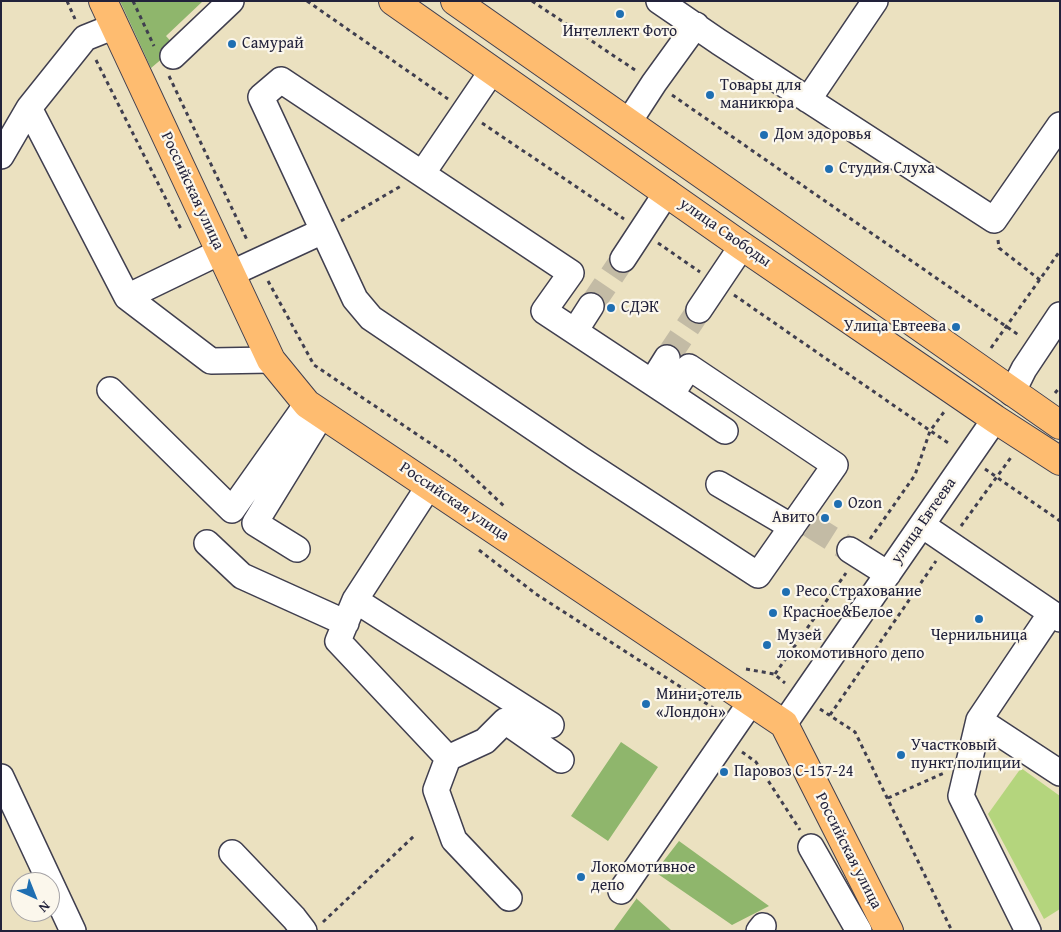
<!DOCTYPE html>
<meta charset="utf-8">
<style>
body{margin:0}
#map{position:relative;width:1061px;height:932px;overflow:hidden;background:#ebe1c0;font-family:"Gentium Book Plus",serif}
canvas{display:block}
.frame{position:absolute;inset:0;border:2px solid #22223b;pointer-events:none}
.north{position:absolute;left:10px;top:872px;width:50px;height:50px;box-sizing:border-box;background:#fbf7ec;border:1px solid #a4a2a5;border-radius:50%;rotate:136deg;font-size:14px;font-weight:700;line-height:20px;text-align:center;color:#22223b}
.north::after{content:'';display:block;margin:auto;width:18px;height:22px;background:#1f6fb2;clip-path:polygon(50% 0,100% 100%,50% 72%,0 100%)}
</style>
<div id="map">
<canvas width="1061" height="932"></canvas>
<div class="frame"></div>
<div class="north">N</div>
</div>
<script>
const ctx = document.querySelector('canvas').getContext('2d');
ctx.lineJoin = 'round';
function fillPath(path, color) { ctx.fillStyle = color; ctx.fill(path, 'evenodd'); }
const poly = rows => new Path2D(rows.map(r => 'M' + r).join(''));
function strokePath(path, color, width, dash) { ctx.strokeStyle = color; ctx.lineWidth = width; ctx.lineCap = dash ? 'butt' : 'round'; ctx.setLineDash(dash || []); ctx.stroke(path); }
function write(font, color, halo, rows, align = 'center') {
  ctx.font = font + ' "Gentium Book Plus",serif'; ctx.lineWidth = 4.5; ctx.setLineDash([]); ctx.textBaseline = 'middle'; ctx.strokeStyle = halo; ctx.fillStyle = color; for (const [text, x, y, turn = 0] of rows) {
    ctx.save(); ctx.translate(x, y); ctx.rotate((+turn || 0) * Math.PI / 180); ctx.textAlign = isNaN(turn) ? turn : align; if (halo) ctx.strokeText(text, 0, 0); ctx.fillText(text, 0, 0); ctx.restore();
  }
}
fillPath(poly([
 [1021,768,1060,796,1060,909,1044,919,988,814]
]), '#b4d57d');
fillPath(poly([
 [120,1,203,1,166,36,176,47,151,68],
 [621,742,658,767,608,841,571,816],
 [679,841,769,906,732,925,655,872],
 [637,898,637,899,672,931,613,931]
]), '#8fb66c');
strokePath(poly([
 [591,306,623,259],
 [667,358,699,310],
 [810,525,850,550]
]), '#c3bba5', 25, [25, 12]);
const minor = poly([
 [659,1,719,42,994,220,1060,125],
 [115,26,85,38,29,108,127,297,211,361,271,360],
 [173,56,231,1],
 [281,80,571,273,544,311,671,395,689,367,835,465,758,575,580,459,371,318,355,299,261,97,281,80],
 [808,100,875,1],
 [628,123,654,83,696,25],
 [1,156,29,108],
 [422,174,492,71],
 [623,259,667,192],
 [230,274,323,231],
 [127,297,220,252],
 [699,310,742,246],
 [575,331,591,306],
 [652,382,667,358],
 [110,390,232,510,307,404],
 [1012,393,1024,369,1060,315],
 [671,395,725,431],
 [719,484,792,527],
 [429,486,355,600,551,725],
 [922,525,1060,619],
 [207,543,242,576,346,623],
 [297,549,255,523,322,414],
 [850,550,888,574],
 [355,600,338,641,448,758,436,790,454,840,509,898],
 [979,720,1060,773],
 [784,724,995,419],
 [448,758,485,741,505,721,561,760],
 [1,777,73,931],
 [811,847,859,931],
 [232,853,294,918,304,931],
 [621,891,751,702],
 [759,931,763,926],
 [1028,931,961,796,979,720,1051,613]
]);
const major = poly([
 [103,1,271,360,307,404,784,724,889,931],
 [393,1,742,246,995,419,1060,461],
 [455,1,1060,425]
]);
strokePath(minor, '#403f4f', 28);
strokePath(major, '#403f4f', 30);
strokePath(poly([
 [67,1,75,19],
 [133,1,154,46],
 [307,1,448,99],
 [532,1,635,70],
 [96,60,182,231],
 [169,76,248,242],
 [672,95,1020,336],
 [482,123,624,219],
 [341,221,401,186],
 [998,240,999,248,1040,280],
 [658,243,700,272],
 [268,281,314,365,455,460,504,506],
 [734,295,951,445],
 [991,348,1060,251],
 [1055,393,1060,387],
 [985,469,1060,521],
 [961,526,1012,456],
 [870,539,915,475,930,431,944,412],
 [479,550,536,594,718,711],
 [746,669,774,674,785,683],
 [775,674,846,573],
 [820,709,855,732,952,931],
 [830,715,936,561],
 [742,752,756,762,800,830],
 [888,798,944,773],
 [323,922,415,835]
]), '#403f4f', 3, [4, 4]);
strokePath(minor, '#fff', 25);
strokePath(major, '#febc70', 28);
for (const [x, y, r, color] of [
 [620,14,5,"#1f6fb2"],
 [232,44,5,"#1f6fb2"],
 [710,95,5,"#1f6fb2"],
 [764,135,5,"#1f6fb2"],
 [829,169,5,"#1f6fb2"],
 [611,308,5,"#1f6fb2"],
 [956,327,5,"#1f6fb2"],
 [838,504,5,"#1f6fb2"],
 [825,518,5,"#1f6fb2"],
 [786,592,5,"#1f6fb2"],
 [773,613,5,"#1f6fb2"],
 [979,619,5,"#1f6fb2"],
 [767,645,5,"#1f6fb2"],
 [646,704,5,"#1f6fb2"],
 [901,755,5,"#1f6fb2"],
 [724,772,5,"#1f6fb2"],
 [581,877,5,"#1f6fb2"]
]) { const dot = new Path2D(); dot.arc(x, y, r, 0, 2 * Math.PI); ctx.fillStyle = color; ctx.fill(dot); strokePath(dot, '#fbf7ec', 2); }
write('16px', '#22223b', '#fbf7ec', [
 ["Интеллект Фото",620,32,"center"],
 ["Самурай",242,44],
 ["Товары для",720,86],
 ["маникюра",720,104],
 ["Дом здоровья",774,135],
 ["Студия Слуха",839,169],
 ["СДЭК",621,308],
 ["Улица Евтеева",946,327,"right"],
 ["Ozon",848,504],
 ["Авито",815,518,"right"],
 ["Ресо Страхование",796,592],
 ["Красное&Белое",783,613],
 ["Музей",777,636],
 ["локомотивного депо",777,654],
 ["Чернильница",979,636,"center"],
 ["Мини-отель",656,695],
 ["«Лондон»",656,713],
 ["Участковый",911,746],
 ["пункт полиции",911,764],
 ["Паровоз С-157-24",734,772],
 ["Локомотивное",591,868],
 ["депо",591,886]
], 'left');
write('16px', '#22223b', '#fbf7ec', [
 ["Российская улица",192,191,65],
 ["улица Свободы",725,233,35],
 ["Российская улица",454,502,34],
 ["улица Евтеева",924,521,-55],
 ["Российская улица",848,851,63]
]);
</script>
